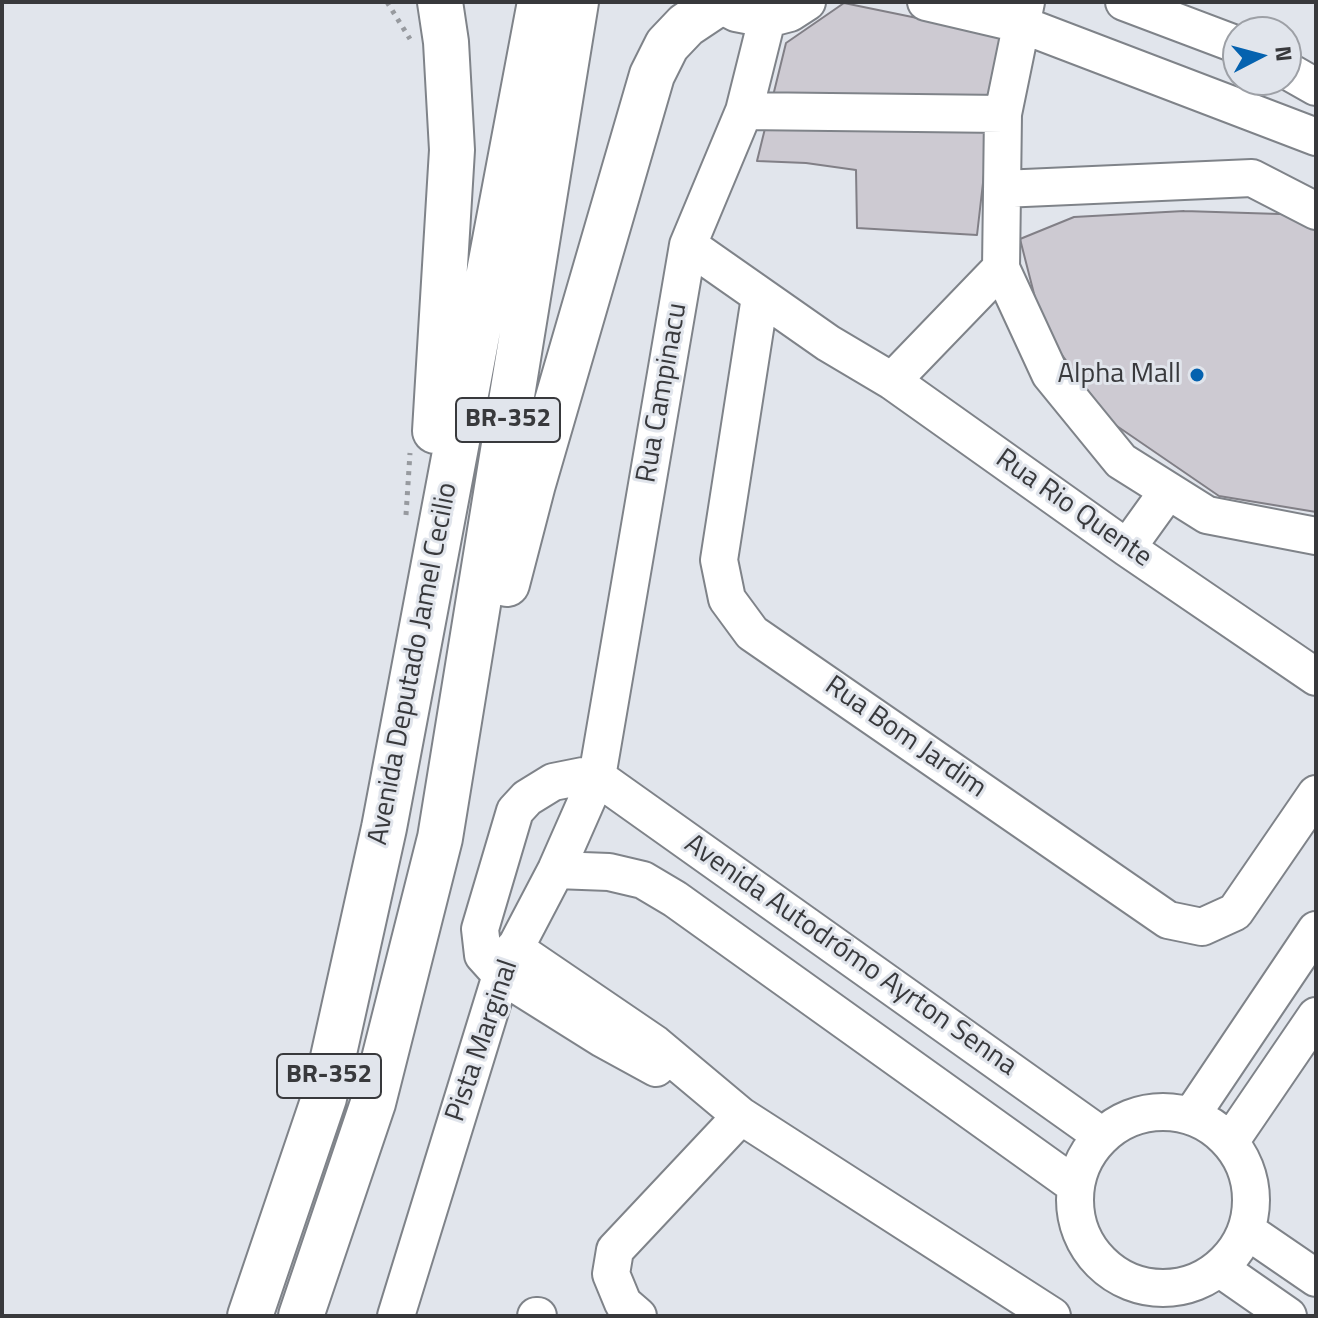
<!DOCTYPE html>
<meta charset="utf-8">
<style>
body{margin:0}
#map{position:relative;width:1318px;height:1318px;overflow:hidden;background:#e1e5ec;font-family:"Titillium Web",sans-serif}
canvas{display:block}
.frame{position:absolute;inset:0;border:4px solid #38393c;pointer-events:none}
.north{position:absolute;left:1222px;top:16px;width:80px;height:80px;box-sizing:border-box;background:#e1e5ec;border:2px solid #9da0a6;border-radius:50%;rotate:84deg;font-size:22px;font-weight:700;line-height:32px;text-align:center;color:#38393c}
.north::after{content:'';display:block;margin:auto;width:28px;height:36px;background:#0562af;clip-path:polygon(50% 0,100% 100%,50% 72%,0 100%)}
</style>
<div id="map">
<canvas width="1318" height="1318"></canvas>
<div class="frame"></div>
<div class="north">N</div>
</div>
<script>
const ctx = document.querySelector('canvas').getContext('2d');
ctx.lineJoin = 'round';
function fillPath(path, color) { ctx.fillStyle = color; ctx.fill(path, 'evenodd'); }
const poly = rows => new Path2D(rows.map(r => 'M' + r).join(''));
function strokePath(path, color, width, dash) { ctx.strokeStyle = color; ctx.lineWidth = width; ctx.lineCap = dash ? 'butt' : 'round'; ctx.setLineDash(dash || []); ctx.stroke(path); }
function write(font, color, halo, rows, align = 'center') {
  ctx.font = font + ' "Titillium Web",sans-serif'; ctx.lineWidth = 6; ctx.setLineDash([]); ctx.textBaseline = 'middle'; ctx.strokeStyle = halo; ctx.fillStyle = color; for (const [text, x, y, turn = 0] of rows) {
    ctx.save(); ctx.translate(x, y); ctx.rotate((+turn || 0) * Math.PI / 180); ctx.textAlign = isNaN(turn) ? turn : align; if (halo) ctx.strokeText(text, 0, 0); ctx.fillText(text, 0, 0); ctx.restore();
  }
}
const building = poly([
 [844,3,1000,35,977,235,857,228,856,170,806,163,757,161,786,43,844,3],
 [1184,211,1311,215,1316,219,1316,512,1219,496,1111,422,1043,329,1020,239,1074,217,1184,211]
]);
fillPath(building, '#cdcad2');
strokePath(building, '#817f86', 2);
const minor = poly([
 [715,2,736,13,767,19,790,13,807,2],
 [926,2,1020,24,1316,137],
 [1026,2,1003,114,1001,268,1050,374,1121,461,1207,515,1316,536],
 [1124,2,1238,45],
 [1286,70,1316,87],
 [744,111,1003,114],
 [1002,189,1252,178,1316,211],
 [688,245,828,343,892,381,1127,548,1316,677],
 [760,297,719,560,727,599,752,633,1168,920,1202,927,1235,912,1316,794],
 [892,381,1001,268],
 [1127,548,1168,491],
 [597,777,1102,1136],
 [597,777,583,776,553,782,527,798,515,811,480,929,483,955,501,975,603,1039,656,1068],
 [556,870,609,872,643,880,675,899,1076,1186],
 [514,948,655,1044,741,1116,1052,1316],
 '1075 1200a88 88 0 1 1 176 0a88 88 0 1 1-176 0Z',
 [1191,1116,1316,930],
 [1230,1142,1316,1016],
 [1246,1230,1316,1278],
 [1219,1268,1288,1316],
 [396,1316,501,975,556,870,597,777,688,245,744,111,767,19],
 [536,1316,538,1316],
 [638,1316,623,1303,611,1274,615,1250,741,1116]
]);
const highway = poly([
 [435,431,452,150,446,42,440,2],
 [507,584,533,484,652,75,667,45,686,25,716,5],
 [250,1316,324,1098,384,828,540,2],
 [301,1316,373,1103,440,838,576,2]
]);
strokePath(minor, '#7f8389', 40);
strokePath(highway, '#7f8389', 48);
strokePath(poly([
 [387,2,410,39],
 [406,515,410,453]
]), '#979a9f', 5, [4, 6]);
strokePath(minor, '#fff', 36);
strokePath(highway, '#fff', 44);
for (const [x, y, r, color] of [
 [1197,375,8,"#0562af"]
]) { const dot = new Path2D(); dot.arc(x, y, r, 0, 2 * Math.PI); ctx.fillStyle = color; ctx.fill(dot); strokePath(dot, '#e1e5ec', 3); }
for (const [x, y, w] of [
 [508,420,104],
 [329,1076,104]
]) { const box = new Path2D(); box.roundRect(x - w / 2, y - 22, w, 44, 6); ctx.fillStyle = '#e1e5ec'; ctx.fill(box); strokePath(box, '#38393c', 2); }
write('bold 26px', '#38393c', null, [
 ["BR-352",508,420],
 ["BR-352",329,1076]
]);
write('28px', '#38393c', '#e1e5ec', [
 ["Alpha Mall",1181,375]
], 'right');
write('28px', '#38393c', '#e1e5ec', [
 ["Rua Campinacu",663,393,-80],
 ["Rua Rio Quente",1073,509,35],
 ["Avenida Deputado Jamel Cecilio",414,664,-79],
 ["Rua Bom Jardim",905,738,35],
 ["Avenida Autodrómo Ayrton Senna",850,956,35],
 ["Pista Marginal",483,1041,-71]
]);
</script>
